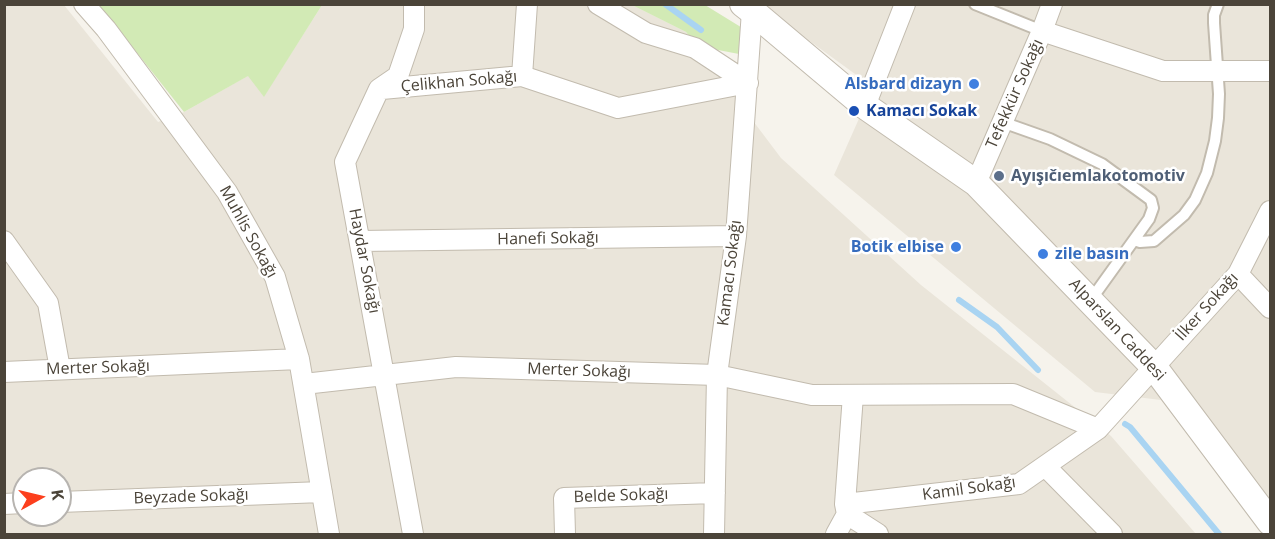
<!DOCTYPE html>
<meta charset="utf-8">
<style>
body{margin:0}
#map{position:relative;width:1275px;height:539px;overflow:hidden;background:#f6f3ec;font-family:"Open Sans",sans-serif}
canvas{display:block}
.frame{position:absolute;inset:0;border:6px solid #4b4439;pointer-events:none}
.north{position:absolute;left:12px;top:467px;width:60px;height:60px;box-sizing:border-box;background:#fff;border:2px solid #b7b4b0;border-radius:50%;rotate:82deg;font-size:16px;font-weight:700;line-height:24px;text-align:center;color:#4b4439}
.north::after{content:'';display:block;margin:auto;width:21px;height:27px;background:#fc3f1d;clip-path:polygon(50% 0,100% 100%,50% 72%,0 100%)}
</style>
<div id="map">
<canvas width="1275" height="539"></canvas>
<div class="frame"></div>
<div class="north">K</div>
</div>
<script>
const ctx = document.querySelector('canvas').getContext('2d');
ctx.lineJoin = 'round';
function fillPath(path, color) { ctx.fillStyle = color; ctx.fill(path, 'evenodd'); }
const poly = rows => new Path2D(rows.map(r => 'M' + r).join(''));
function strokePath(path, color, width, dash) { ctx.strokeStyle = color; ctx.lineWidth = width; ctx.lineCap = dash ? 'butt' : 'round'; ctx.setLineDash(dash || []); ctx.stroke(path); }
function write(font, color, halo, rows, align = 'center') {
  ctx.font = font + ' "Open Sans",sans-serif'; ctx.lineWidth = 5; ctx.setLineDash([]); ctx.textBaseline = 'middle'; ctx.strokeStyle = halo; ctx.fillStyle = color; for (const [text, x, y, turn = 0] of rows) {
    ctx.save(); ctx.translate(x, y); ctx.rotate((+turn || 0) * Math.PI / 180); ctx.textAlign = isNaN(turn) ? turn : align; if (halo) ctx.strokeText(text, 0, 0); ctx.fillText(text, 0, 0); ctx.restore();
  }
}
fillPath(poly([
 [4,5,64,5,158,122,184,112,249,75,264,96,322,5,632,5,686,32,781,158,921,285,1111,436,1196,534,5,534],
 [24,479,60,479,60,515,24,515],
 [760,5,1270,5,1270,534,1264,534,1161,400,1095,392,834,175,873,87]
]), '#eae5da');
fillPath(poly([
 [99,5,322,5,264,97,248,76,184,112],
 [632,5,705,5,744,29,739,54,697,46,686,32]
]), '#d2eab5');
strokePath(poly([
 [665,4,701,30],
 [959,300,997,327,1038,370],
 [1125,424,1130,427,1219,534]
]), '#a9d4f2', 6);
const service = poly([
 [975,4,1042,31],
 [1002,122,1050,139,1102,164,1151,200,1153,208,1149,219,1090,301],
 [1134,240,1140,242,1154,241,1184,215,1195,200,1207,173,1215,141,1218,118,1219,94,1214,23,1214,15,1218,4]
]);
const minor = poly([
 [84,4,106,29,227,192,275,277,299,359,329,534],
 [598,4,646,33,695,48,748,83],
 [1042,31,1163,71,1270,71],
 [522,76,527,4],
 [382,89,522,76,618,108,748,83],
 [865,106,905,4],
 [976,183,1042,31,1052,4],
 [4,241,48,303,60,369],
 [360,241,736,236],
 [1238,274,1270,308],
 [4,372,299,359],
 [304,384,456,367,717,375,812,395,1013,394,1098,429],
 [1045,466,1112,534],
 [60,502,322,492],
 [4,504,24,503],
 [845,504,853,395],
 [847,514,878,534],
 [413,534,345,162,379,89,398,76,414,29,414,4],
 [565,534,564,498,715,493],
 [714,534,717,375,736,236,752,11,754,4],
 [836,534,847,514,845,504,1019,484,1098,429,1238,274,1270,211]
]);
const tertiary = poly([
 [743,4,752,11,865,106,976,183,1154,367,1270,522]
]);
strokePath(service, '#c2bbae', 14);
strokePath(minor, '#c2bbae', 22);
strokePath(tertiary, '#c2bbae', 28);
strokePath(service, '#fff', 10);
strokePath(minor, '#fff', 20);
strokePath(tertiary, '#fff', 26);
for (const [x, y, r, color] of [
 [974,84,6,"#3f7fe0"],
 [854,111,6,"#1a4fb4"],
 [999,176,6,"#5c6f8a"],
 [956,247,6,"#3f7fe0"],
 [1043,254,6,"#3f7fe0"]
]) { const dot = new Path2D(); dot.arc(x, y, r, 0, 2 * Math.PI); ctx.fillStyle = color; ctx.fill(dot); strokePath(dot, '#fff', 2); }
write('16px', '#4b4439', '#fff', [
 ["Çelikhan Sokağı",459,82,-5],
 ["Tefekkür Sokağı",1015,94,-66],
 ["Muhlis Sokağı",248,232,61],
 ["Hanefi Sokağı",548,239,-1],
 ["Haydar Sokağı",364,261,79],
 ["Kamacı Sokağı",730,273,-83],
 ["İlker Sokağı",1207,307,-48],
 ["Alparslan Caddesi",1117,330,47],
 ["Merter Sokağı",98,368,-2],
 ["Merter Sokağı",579,371,2],
 ["Kamil Sokağı",969,489,-8],
 ["Belde Sokağı",621,496,-2],
 ["Beyzade Sokağı",191,497,-2]
]);
write('bold 16px', '#366cbe', '#fff', [
 ["Alsbard dizayn",962,84],
 ["Botik elbise",944,247],
 ["zile basın",1055,254,"left"]
], 'right');
write('bold 16px', '#164399', '#fff', [
 ["Kamacı Sokak",866,111]
], 'left');
write('bold 16px', '#4e5e75', '#fff', [
 ["Ayışıčıemlakotomotiv",1011,176]
], 'left');
</script>
